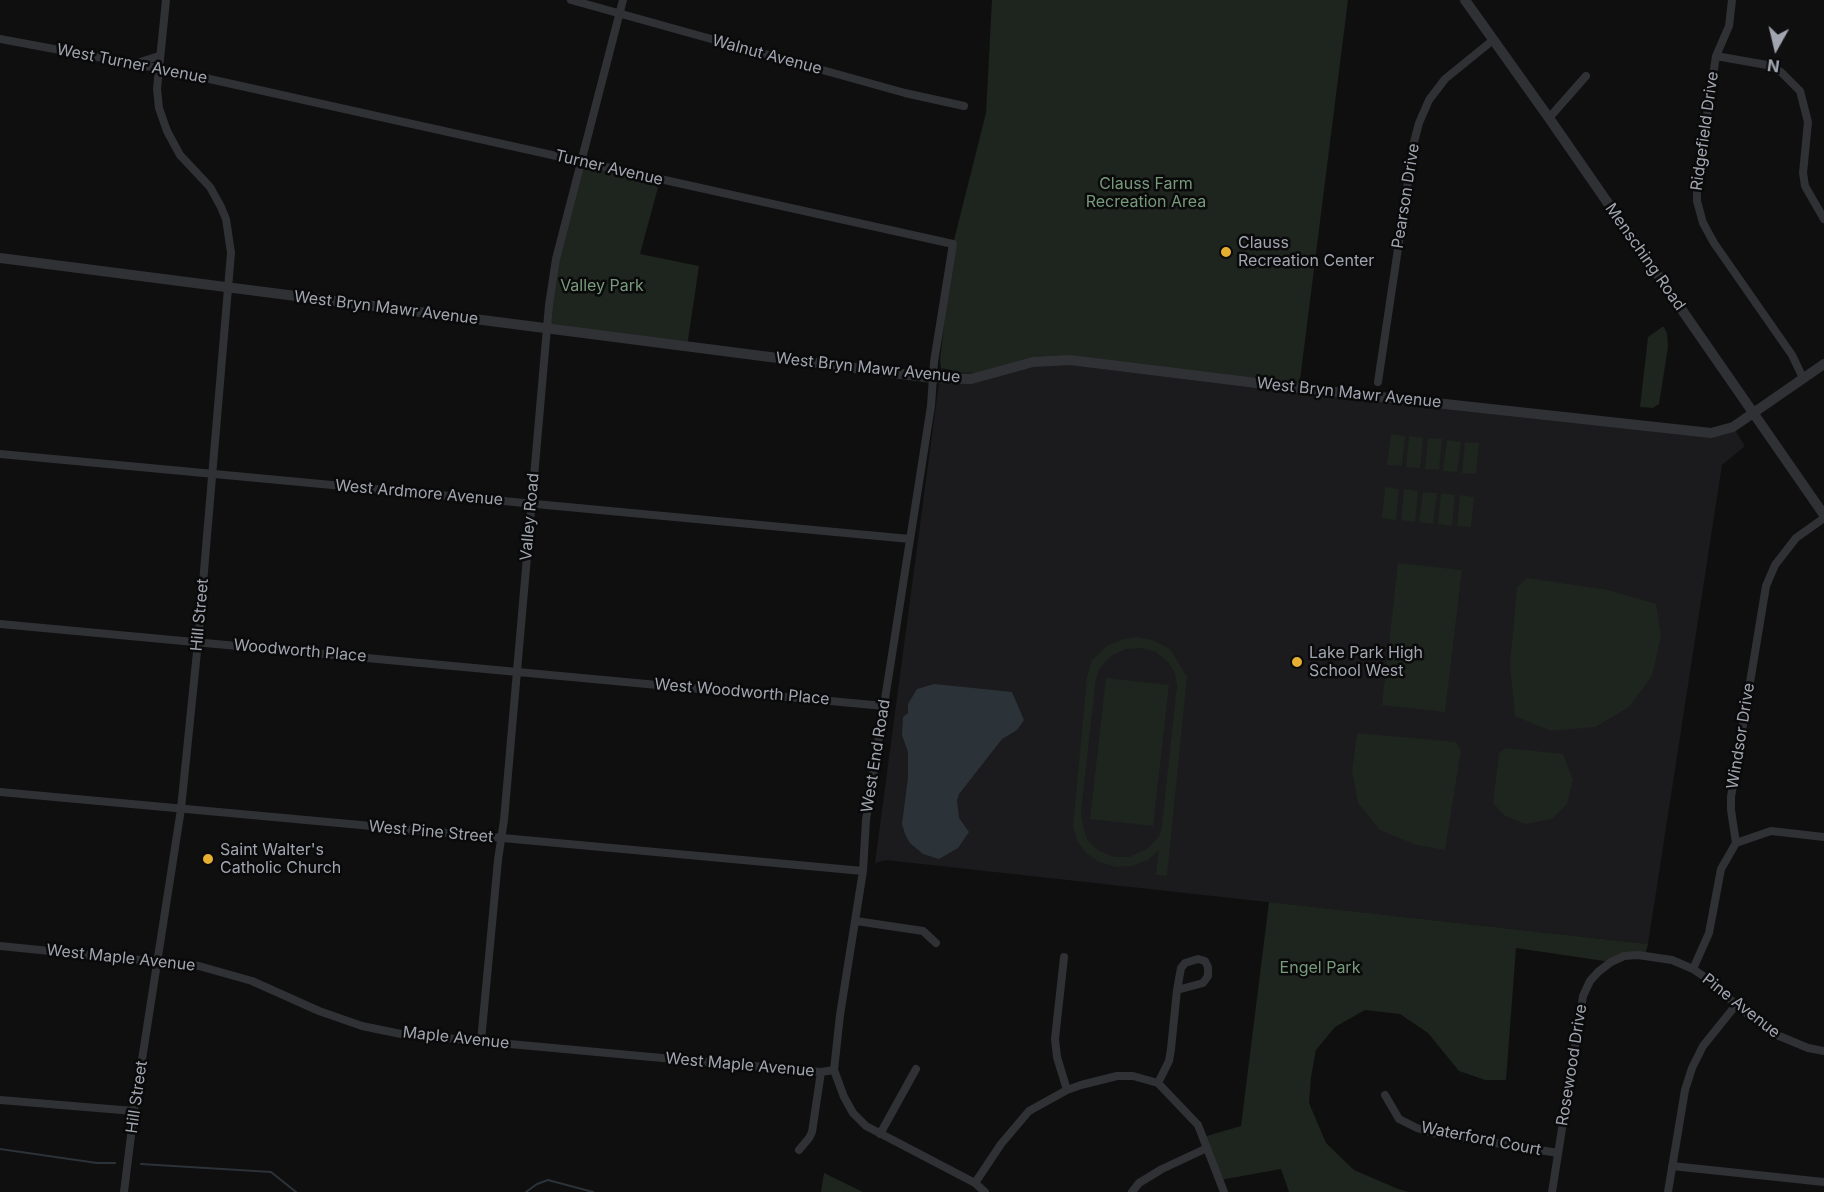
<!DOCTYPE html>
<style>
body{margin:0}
#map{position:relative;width:1824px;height:1192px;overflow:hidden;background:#0f0f10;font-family:Inter,sans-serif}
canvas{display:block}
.north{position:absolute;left:1746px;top:18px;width:60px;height:60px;-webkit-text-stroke:4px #0a0a0b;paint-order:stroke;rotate:188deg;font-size:16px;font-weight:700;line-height:24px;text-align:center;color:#a1a5b0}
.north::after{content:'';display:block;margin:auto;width:21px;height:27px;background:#a1a5b0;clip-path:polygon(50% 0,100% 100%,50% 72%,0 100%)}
</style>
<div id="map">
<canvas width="1824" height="1192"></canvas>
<div class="north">N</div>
</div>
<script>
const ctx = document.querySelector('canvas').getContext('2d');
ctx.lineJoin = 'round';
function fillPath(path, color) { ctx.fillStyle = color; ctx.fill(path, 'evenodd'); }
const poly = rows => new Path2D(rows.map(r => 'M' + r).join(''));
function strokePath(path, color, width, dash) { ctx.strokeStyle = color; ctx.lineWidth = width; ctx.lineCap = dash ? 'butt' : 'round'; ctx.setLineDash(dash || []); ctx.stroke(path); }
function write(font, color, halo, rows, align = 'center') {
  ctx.font = font + ' Inter,sans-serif'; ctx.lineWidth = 5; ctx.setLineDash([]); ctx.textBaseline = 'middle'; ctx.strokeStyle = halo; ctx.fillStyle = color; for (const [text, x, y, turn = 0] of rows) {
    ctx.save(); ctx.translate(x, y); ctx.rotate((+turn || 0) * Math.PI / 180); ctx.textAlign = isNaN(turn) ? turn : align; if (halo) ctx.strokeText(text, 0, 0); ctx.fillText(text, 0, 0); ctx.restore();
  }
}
fillPath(poly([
 [1070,360,1711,433,1733,427,1745,446,1722,465,1648,944,886,860,875,863,941,368,951,371]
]), '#1b1b1d');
fillPath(poly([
 [992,0,1348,0,1299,388,1070,360,993,374,961,372,941,368,940,360,953,244,986,113],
 [581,162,660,180,640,254,699,266,687,347,547,329,549,305],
 [1662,327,1664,327,1667,333,1668,347,1659,404,1653,408,1640,407,1648,337],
 [1391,434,1405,436,1402,466,1387,465],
 [1409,436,1423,438,1420,468,1406,467],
 [1428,438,1442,439,1439,470,1425,469],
 [1447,440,1461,442,1457,472,1443,471],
 [1465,442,1479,443,1476,474,1462,473],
 [1385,487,1399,489,1396,520,1382,518],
 [1404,489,1418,491,1415,522,1401,520],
 [1423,492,1437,493,1433,524,1419,522],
 [1441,493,1455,495,1452,526,1438,524],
 [1460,495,1474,497,1471,527,1457,526],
 [1398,563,1462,570,1445,712,1382,705],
 [1527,578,1608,590,1656,604,1661,636,1652,676,1629,707,1595,727,1551,731,1515,716,1510,664,1517,587],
 [1138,637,1152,640,1170,649,1187,677,1167,876,1156,875,1159,850,1148,860,1132,866,1116,867,1099,862,1086,853,1077,841,1073,826,1087,677,1092,660,1107,646,1123,639],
 [1141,648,1156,652,1169,663,1175,673,1177,686,1162,824,1160,835,1147,849,1129,857,1115,857,1099,851,1088,841,1083,827,1081,812,1096,678,1100,668,1111,656,1126,649],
 [1106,678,1169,685,1153,826,1090,819],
 [1357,733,1456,742,1461,750,1445,850,1416,845,1380,830,1358,803,1352,771],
 [1506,748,1563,754,1573,780,1567,804,1552,819,1525,824,1505,816,1493,803,1499,753],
 [1269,902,1648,944,1645,956,1611,962,1516,948,1506,1080,1485,1080,1459,1071,1428,1033,1400,1014,1365,1010,1335,1027,1316,1050,1311,1077,1309,1103,1326,1143,1354,1170,1398,1189,1409,1192,1289,1192,1281,1169,1220,1180,1203,1137,1241,1126],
 [824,1173,863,1192,821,1192]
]), '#1e241e');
fillPath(poly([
 [934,684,1012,692,1024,720,1017,730,1002,739,959,794,957,800,959,818,969,832,958,848,939,859,923,854,910,843,905,834,902,824,908,778,908,752,902,735,903,717,908,713,908,704,917,689]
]), '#2b3339');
strokePath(poly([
 [0,1149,97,1163,115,1163],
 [141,1164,271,1172,296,1192],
 [526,1192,537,1184,548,1180,593,1192]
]), '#2b3339', 2);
strokePath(poly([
 [571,0,905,93,964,106],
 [1732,0,1729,26,1716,56,1697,181,1697,201,1703,223,1714,243,1792,355,1803,378],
 [0,39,178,72,953,244,934,362,931,406,866,820,863,871,840,1015,834,1070,844,1097,853,1113,866,1126,975,1183,985,1192],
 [1716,56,1767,65,1781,72,1800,91,1808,122,1803,173,1805,186,1824,219],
 [137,63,159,56],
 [1549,118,1586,76],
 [1378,382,1414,142,1419,123,1429,100,1445,79,1493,40],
 [0,454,910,539],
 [0,624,884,706],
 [0,792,863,871],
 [1736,843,1771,831,1824,837],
 [856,921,923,931,936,943],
 [0,946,199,966,252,981,319,1011,362,1026,401,1034,684,1060,821,1072,834,1070],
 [1064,957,1055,1039,1057,1057,1067,1090],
 [1693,969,1709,933,1721,869,1736,843,1731,810,1731,797,1766,586,1775,565,1796,538,1824,518],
 [481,1041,498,860,504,820,549,305,556,259,623,0],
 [1158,1083,1169,1061,1171,1049,1177,990,1203,983,1208,976,1208,967,1205,961,1198,959,1185,963,1181,968,1177,990],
 [1385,1095,1399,1119,1417,1128,1433,1133,1558,1153],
 [0,1100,134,1111],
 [880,1134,916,1069],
 [799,1150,809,1138,812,1132,821,1072],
 [1672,1166,1824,1182],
 [975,1183,1001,1144,1029,1111,1067,1090,1081,1085,1117,1076,1133,1076,1158,1083,1198,1125,1224,1192],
 [124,1192,134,1111,181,809,198,642,231,253,226,219,221,207,210,187,180,155,167,131,159,108,157,89,166,0],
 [1132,1192,1139,1183,1162,1169,1207,1148],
 [1552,1192,1583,996,1590,981,1598,972,1611,962,1624,956,1638,955,1672,960,1693,969,1712,982,1736,1005,1772,1033,1808,1048,1824,1051],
 [1668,1192,1685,1090,1692,1068,1703,1046,1736,1005]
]), '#303135', 8);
strokePath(poly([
 [1465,0,1549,118,1824,515],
 [0,258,933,378,971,379,1033,362,1070,360,1289,387,1711,433,1733,427,1824,364]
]), '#303135', 10);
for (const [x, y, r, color] of [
 [1226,252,6,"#e5af32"],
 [1297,662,6,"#e5af32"],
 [208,859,6,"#e5af32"]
]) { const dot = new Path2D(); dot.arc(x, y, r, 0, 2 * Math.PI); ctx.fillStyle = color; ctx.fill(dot); strokePath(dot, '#0a0a0b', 2); }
write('16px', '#a1a5b0', '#0a0a0b', [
 ["Walnut Avenue",767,55,15],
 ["West Turner Avenue",132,64,11],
 ["Ridgefield Drive",1705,131,-82],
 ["Turner Avenue",609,168,13],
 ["Pearson Drive",1406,196,-81],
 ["Mensching Road",1645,257,55],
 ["West Bryn Mawr Avenue",386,308,7],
 ["West Bryn Mawr Avenue",868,368,6],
 ["West Bryn Mawr Avenue",1349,393,6],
 ["West Ardmore Avenue",419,493,5],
 ["Valley Road",530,517,-85],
 ["Hill Street",200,615,-85],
 ["Woodworth Place",300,651,5],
 ["West Woodworth Place",742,692,5],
 ["Windsor Drive",1741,736,-81],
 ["West End Road",876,756,-81],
 ["West Pine Street",431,832,5],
 ["West Maple Avenue",121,958,6],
 ["Pine Avenue",1741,1006,38],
 ["Maple Avenue",456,1038,6],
 ["West Maple Avenue",740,1065,5],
 ["Rosewood Drive",1572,1065,-81],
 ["Hill Street",137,1097,-82],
 ["Waterford Court",1481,1139,11]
]);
write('16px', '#789a7c', '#0a0a0b', [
 ["Clauss Farm",1146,184],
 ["Recreation Area",1146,202],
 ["Valley Park",602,286],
 ["Engel Park",1320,968]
]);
write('16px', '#a1a5b0', '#0a0a0b', [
 ["Clauss",1238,243],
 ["Recreation Center",1238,261],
 ["Lake Park High",1309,653],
 ["School West",1309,671],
 ["Saint Walter's",220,850],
 ["Catholic Church",220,868]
], 'left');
</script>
